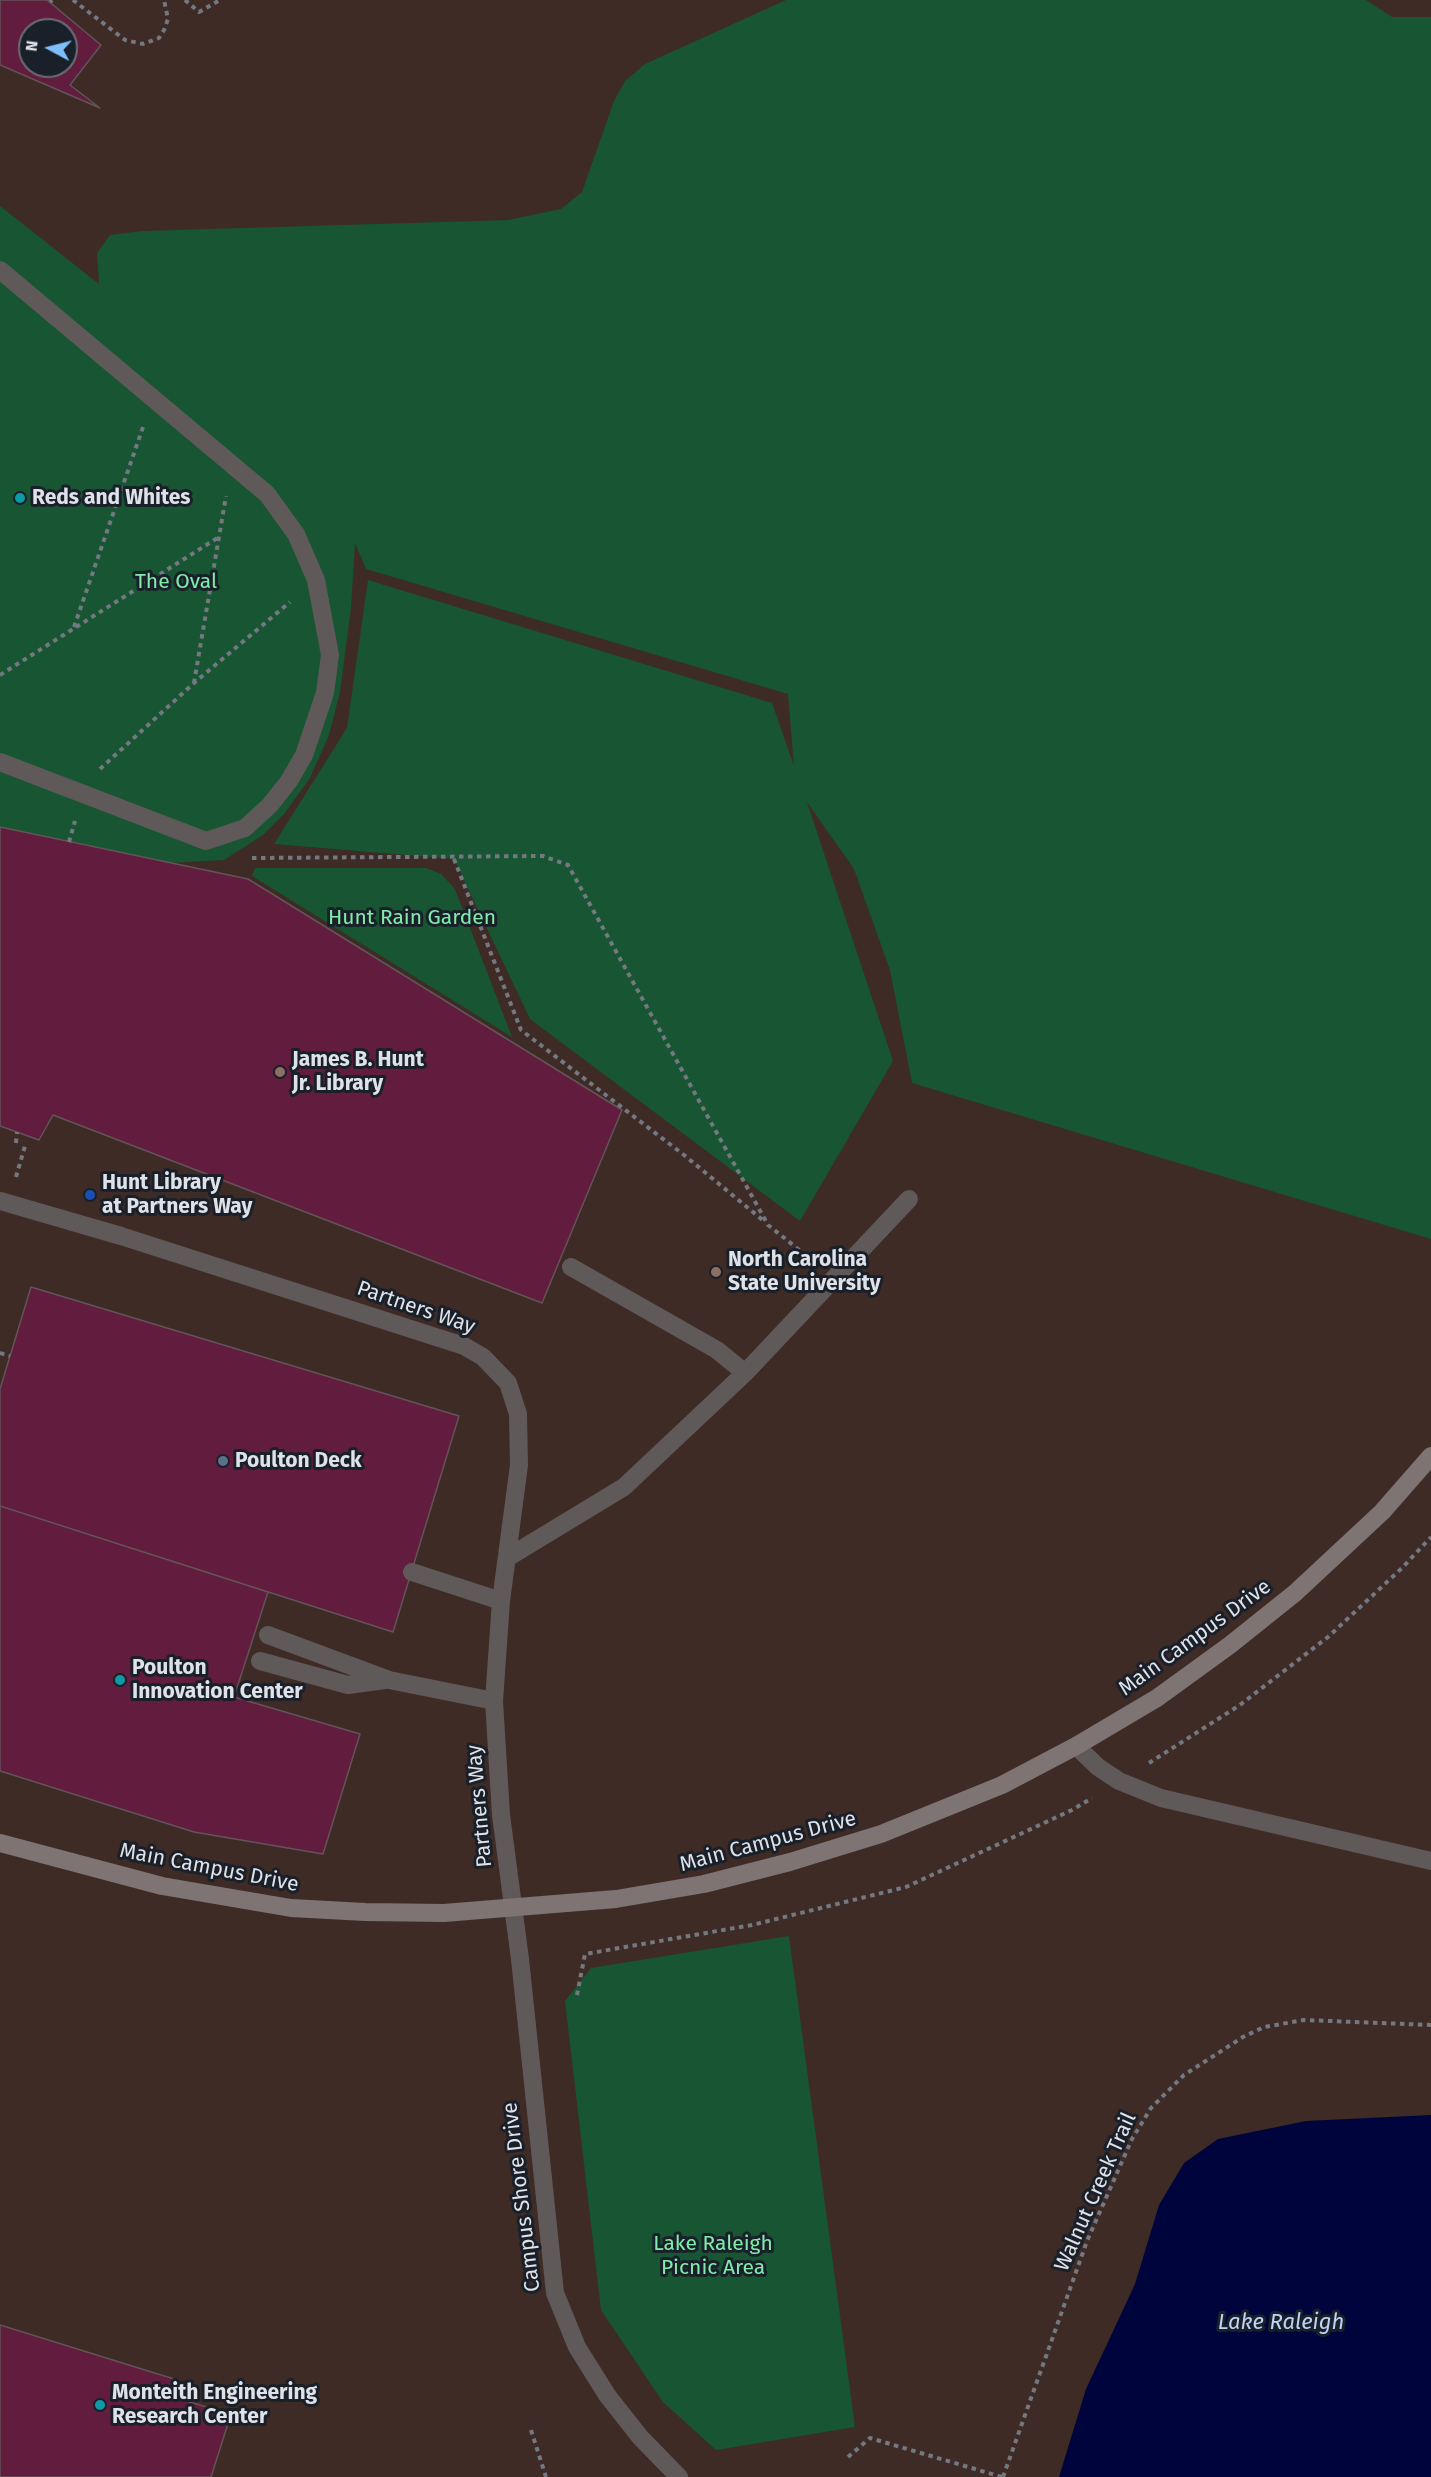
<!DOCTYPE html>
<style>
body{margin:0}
#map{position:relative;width:1431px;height:2477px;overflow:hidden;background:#232933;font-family:"Fira Sans",sans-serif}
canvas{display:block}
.north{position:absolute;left:18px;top:18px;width:60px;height:60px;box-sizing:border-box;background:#1a2029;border:2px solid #696e76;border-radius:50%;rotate:277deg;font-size:16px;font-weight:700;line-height:24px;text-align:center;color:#dfe3e9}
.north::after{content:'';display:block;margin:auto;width:21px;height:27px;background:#7ebef9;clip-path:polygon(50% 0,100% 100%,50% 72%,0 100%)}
</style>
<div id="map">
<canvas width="1431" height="2477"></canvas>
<div class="north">N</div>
</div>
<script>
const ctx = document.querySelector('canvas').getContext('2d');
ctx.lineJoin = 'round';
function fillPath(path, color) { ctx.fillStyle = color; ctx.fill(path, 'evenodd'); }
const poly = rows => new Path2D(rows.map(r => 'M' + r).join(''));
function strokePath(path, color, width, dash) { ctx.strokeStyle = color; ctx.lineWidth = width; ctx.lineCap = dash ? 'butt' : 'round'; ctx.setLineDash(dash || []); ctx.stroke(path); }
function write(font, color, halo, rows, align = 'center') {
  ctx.font = font + ' "Fira Sans",sans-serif'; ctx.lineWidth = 6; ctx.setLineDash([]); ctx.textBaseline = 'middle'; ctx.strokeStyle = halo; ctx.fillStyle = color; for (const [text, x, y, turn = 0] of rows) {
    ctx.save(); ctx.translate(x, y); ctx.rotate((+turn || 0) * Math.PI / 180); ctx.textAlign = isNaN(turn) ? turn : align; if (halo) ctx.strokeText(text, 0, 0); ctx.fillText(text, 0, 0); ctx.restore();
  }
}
fillPath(poly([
 [0,0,1431,0,1431,2477,0,2477],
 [30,30,66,30,66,66,30,66]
]), '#3e2b26');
fillPath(poly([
 [786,0,1366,0,1392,17,1431,17,1431,1239,912,1083,890,970,854,869,807,802,893,1061,800,1221,530,1019,454,859,274,844,347,728,368,580,772,703,794,766,788,694,366,569,355,543,351,608,340,692,329,735,310,778,284,814,263,835,224,860,170,863,0,827,0,206,99,284,97,253,110,235,143,231,508,220,561,209,582,192,614,101,625,81,645,64],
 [255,868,426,868,441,874,455,889,512,1037,252,876],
 [789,1936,855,2427,716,2450,663,2402,601,2310,565,2001,591,1968]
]), '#175533');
fillPath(poly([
 [1431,2115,1431,2477,1059,2477,1086,2389,1135,2284,1159,2205,1184,2163,1218,2139,1306,2121]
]), '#00043c');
const building = poly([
 [0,0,47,0,101,45,70,85,100,108,0,65,0,0],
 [30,30,66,30,66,66,30,66,30,30],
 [0,827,248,879,622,1110,542,1303,53,1115,39,1140,0,1126,0,827],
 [31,1287,459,1416,393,1632,0,1506,0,1389,31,1287],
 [0,1506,268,1592,234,1697,360,1734,323,1854,194,1832,0,1771,0,1506],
 [0,2325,174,2379,169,2396,231,2414,211,2477,0,2477,0,2325]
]);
fillPath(building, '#621c3e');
strokePath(building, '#625459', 1.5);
strokePath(poly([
 [73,0,125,40,143,44,159,38,164,30,168,19,164,0],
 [185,0,199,12,220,0],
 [50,2,52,0],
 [74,627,143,427],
 [0,675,219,537],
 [194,683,226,496],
 [100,769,194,683,290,602],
 [69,842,75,821],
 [252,858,543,856,568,865,768,1225,803,1253],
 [454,859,521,1030,684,1155,765,1222],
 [16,1143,17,1132],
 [16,1177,25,1146],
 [0,1353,10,1356],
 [1149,1763,1240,1705,1328,1637,1402,1568,1431,1537],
 [577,1995,585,1954,752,1925,906,1887,1072,1810,1092,1798],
 [531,2430,546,2477],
 [848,2457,870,2438,1002,2477],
 [1003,2477,1087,2241,1132,2139,1151,2108,1184,2075,1243,2037,1264,2027,1304,2020,1431,2025]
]), '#737881', 4, [4.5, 4.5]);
strokePath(poly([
 [571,1267,717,1350,745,1373],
 [507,1558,624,1487,745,1373,909,1199],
 [412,1572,501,1601],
 [268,1635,389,1680,494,1701],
 [260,1661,348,1685,385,1680],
 [1076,1746,1098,1767,1119,1781,1161,1798,1431,1861]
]), '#605959', 18);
strokePath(poly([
 [0,270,267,494,296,534,316,580,330,655,325,693,304,755,289,781,270,805,245,828,206,841,0,762],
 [0,1201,121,1236,464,1346,483,1357,508,1383,518,1414,519,1465,501,1601,494,1701,501,1815,520,1959,555,2293,577,2347,607,2395,640,2437,679,2477]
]), '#605959', 18);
strokePath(poly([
 [0,1843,162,1886,291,1908,365,1912,444,1913,616,1899,704,1884,790,1862,881,1834,1002,1785,1076,1746,1157,1698,1230,1645,1295,1593,1382,1512,1431,1456]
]), '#7e7474', 18);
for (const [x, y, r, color] of [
 [20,498,6,"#0f9aa8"],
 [280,1072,6,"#8d6e63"],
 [90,1195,6,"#1a4fb4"],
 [716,1272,6,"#8d6e63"],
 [223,1461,6,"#5c6f8a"],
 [120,1680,6,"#0f9aa8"],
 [100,2405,6,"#0f9aa8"]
]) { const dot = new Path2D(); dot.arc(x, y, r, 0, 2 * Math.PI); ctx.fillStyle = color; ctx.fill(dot); strokePath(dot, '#1a2029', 2); }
write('bold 21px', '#dfe3e9', '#1a2029', [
 ["Reds and Whites",32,498],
 ["James B. Hunt",292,1060],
 ["Jr. Library",292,1084],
 ["Hunt Library",102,1183],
 ["at Partners Way",102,1207],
 ["North Carolina",728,1260],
 ["State University",728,1284],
 ["Poulton Deck",235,1461],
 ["Poulton",132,1668],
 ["Innovation Center",132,1692],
 ["Monteith Engineering",112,2393],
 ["Research Center",112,2417]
], 'left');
write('21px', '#81ecaa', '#1a2029', [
 ["The Oval",176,582],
 ["Hunt Rain Garden",412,918],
 ["Lake Raleigh",713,2244],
 ["Picnic Area",713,2268]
]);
write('21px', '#dfe3e9', '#1a2029', [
 ["Partners Way",416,1308,19],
 ["Main Campus Drive",1195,1638,-36],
 ["Partners Way",480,1806,-95],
 ["Main Campus Drive",768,1842,-15],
 ["Main Campus Drive",209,1868,11],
 ["Walnut Creek Trail",1096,2192,-66],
 ["Campus Shore Drive",522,2197,-97]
]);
write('italic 22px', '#bfd3f7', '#1a2029', [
 ["Lake Raleigh",1281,2323]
]);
</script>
